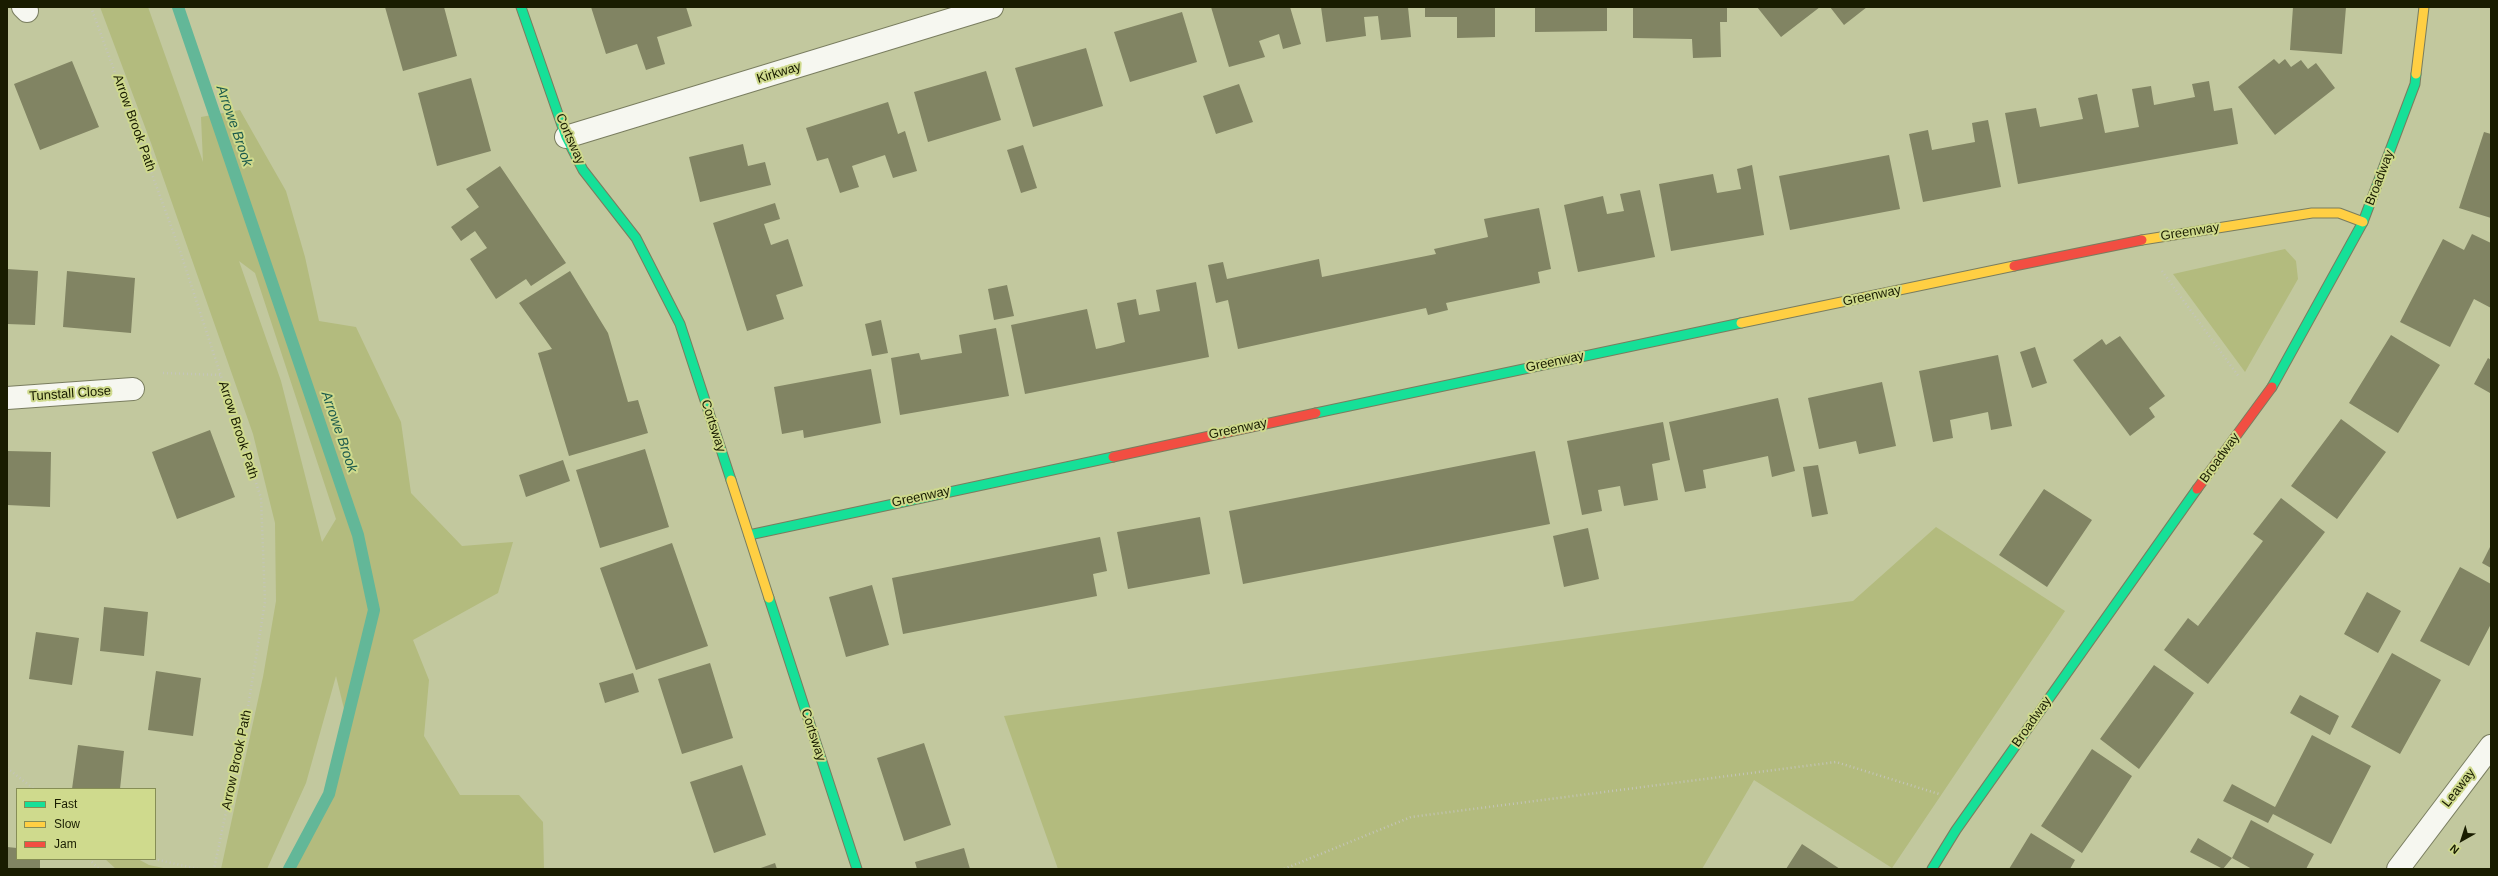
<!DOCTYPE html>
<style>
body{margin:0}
#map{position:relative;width:2498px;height:876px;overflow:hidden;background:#c2c89e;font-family:Arial,sans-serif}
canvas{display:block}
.frame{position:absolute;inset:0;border:8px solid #191c00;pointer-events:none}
.legend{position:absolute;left:16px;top:788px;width:140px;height:72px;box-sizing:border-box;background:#cfda8d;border:1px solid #868e55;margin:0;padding:5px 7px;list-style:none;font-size:12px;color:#191c00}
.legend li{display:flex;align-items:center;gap:8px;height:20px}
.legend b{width:20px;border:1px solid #868e55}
.north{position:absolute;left:2442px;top:820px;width:40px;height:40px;-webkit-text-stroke:3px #cfda8d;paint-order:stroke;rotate:219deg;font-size:11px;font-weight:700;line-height:16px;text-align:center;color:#191c00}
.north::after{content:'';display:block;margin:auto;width:14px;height:18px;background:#191c00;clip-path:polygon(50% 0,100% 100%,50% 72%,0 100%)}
</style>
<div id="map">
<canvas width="2498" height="876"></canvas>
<div class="frame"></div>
<ul class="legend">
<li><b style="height:5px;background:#16e098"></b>Fast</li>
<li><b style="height:5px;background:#ffcf43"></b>Slow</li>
<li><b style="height:5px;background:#f24e42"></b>Jam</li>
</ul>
<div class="north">N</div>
</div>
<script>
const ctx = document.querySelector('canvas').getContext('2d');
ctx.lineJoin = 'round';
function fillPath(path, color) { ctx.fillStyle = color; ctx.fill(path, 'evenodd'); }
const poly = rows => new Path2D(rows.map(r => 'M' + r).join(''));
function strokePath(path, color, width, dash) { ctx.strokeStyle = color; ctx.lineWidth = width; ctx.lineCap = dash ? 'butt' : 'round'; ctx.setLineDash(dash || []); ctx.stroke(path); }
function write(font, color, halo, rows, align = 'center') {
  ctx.font = font + ' Arial,sans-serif'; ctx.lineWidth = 4; ctx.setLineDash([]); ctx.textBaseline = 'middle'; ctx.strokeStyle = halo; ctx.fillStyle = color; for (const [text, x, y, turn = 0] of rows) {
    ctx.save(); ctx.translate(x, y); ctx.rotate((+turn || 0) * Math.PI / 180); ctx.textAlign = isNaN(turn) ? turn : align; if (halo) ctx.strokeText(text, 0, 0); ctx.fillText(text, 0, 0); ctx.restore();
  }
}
fillPath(poly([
 [100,7,148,7,203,162,201,117,240,110,286,191,305,257,319,321,356,327,401,422,411,493,462,546,513,542,498,593,413,640,429,680,424,736,460,795,519,795,543,822,544,869,289,869,329,794,347,721,336,676,306,783,267,869,221,869,263,677,276,601,275,523,253,434,151,143],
 [239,261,255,273,336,519,322,542,281,381],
 [2285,249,2296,261,2298,279,2245,372,2173,274],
 [1936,527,2065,611,1892,868,1754,780,1702,869,1058,869,1004,716,1853,601],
 [105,859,138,859,149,865,168,869,116,869]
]), '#b3bb7e');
strokePath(poly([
 [178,7,358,535,374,610,329,794,289,869]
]), '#63b798', 12);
fillPath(poly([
 [385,7,444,7,457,56,403,71],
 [591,7,686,7,692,26,657,37,665,64,646,70,637,44,606,54],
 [1211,7,1290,7,1301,44,1283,49,1279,34,1259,41,1265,57,1229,67],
 [1321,7,1408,7,1411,37,1381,40,1378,16,1364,17,1366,36,1326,42],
 [1425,7,1495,7,1495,37,1457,38,1457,17,1425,17],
 [1535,7,1607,7,1607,31,1535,32],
 [1633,7,1727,7,1727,22,1720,22,1721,57,1693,58,1692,39,1633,38],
 [1757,7,1820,7,1781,37],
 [1830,7,1867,7,1844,25],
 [2293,7,2346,7,2342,54,2290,50],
 [1182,12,1197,62,1130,82,1114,32],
 [1086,48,1103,106,1033,127,1015,68],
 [2274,59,2279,64,2285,59,2291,67,2301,60,2308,69,2316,63,2335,88,2275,135,2238,87],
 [72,61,99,127,40,150,14,84],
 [986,71,1001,120,928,142,914,92],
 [471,78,491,151,437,166,418,93],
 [2209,81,2214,111,2232,108,2238,144,2018,184,2005,113,2036,108,2040,127,2083,119,2078,98,2097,94,2105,133,2139,127,2132,89,2151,86,2154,105,2195,97,2192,84],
 [1239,84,1253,122,1216,134,1203,96],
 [888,102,898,134,905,131,917,171,893,178,885,155,852,166,859,187,840,193,828,158,817,161,806,128],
 [1988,120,2001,187,1923,202,1909,134,1928,130,1932,150,1975,142,1972,123],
 [2484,132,2491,134,2491,218,2459,208],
 [743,144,748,166,765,162,771,185,700,202,689,157],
 [1023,145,1037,188,1021,193,1007,150],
 [1889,155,1900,209,1790,230,1779,176],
 [1752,165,1764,235,1671,251,1659,184,1713,174,1717,193,1741,189,1737,169],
 [500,166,566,263,531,286,526,279,496,299,470,259,487,248,475,231,461,241,451,227,479,207,466,189],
 [1640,190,1655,257,1578,272,1564,205,1603,196,1607,214,1624,211,1620,194],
 [775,203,780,219,764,224,771,245,788,239,803,286,776,295,784,319,747,331,713,223],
 [1539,208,1551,269,1538,272,1540,283,1446,303,1448,310,1428,315,1426,308,1238,349,1228,300,1216,303,1208,265,1223,262,1227,279,1319,259,1322,277,1436,254,1434,249,1488,237,1484,219],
 [2472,234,2491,243,2491,308,2474,299,2450,347,2400,322,2443,239,2464,250],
 [7,269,38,271,35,325,7,324],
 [67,271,135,278,131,333,63,327],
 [570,271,608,333,628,402,638,400,648,433,569,456,538,353,552,349,519,303],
 [1196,282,1209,357,1025,394,1011,325,1087,309,1096,349,1110,346,1125,342,1117,303,1136,299,1139,315,1160,311,1156,290],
 [1007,285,1014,316,994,320,988,289],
 [881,320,888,353,872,356,865,324],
 [996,328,1009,396,900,415,891,358,919,353,921,360,962,353,959,335],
 [2391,335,2440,365,2398,433,2349,403],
 [2120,336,2165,396,2149,408,2155,417,2130,436,2073,360,2102,339,2106,345],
 [2035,347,2047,383,2032,388,2020,352],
 [1998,355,2012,426,1991,430,1988,412,1950,420,1953,438,1933,442,1919,371],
 [2488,358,2491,360,2490,393,2474,384],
 [871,369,881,423,804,438,803,430,782,434,774,387],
 [1882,382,1896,446,1859,454,1856,441,1819,449,1808,398],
 [1778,398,1795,471,1772,477,1768,456,1703,470,1706,488,1685,492,1669,422],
 [2341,419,2386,452,2337,519,2291,486],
 [1663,422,1670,460,1652,464,1658,500,1624,506,1620,486,1598,490,1602,511,1582,515,1567,441],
 [210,430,235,497,177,519,152,452],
 [645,449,669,527,600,548,576,470],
 [7,451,51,452,50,507,7,505],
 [1535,451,1550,524,1243,584,1229,511],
 [563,460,570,481,526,497,519,475],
 [1818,465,1828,514,1812,517,1803,467],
 [2044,489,2092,520,2047,587,1999,555],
 [2281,498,2325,532,2208,684,2164,650,2188,618,2198,626,2263,541,2253,534],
 [1200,517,1210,574,1128,589,1117,532],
 [1588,528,1599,579,1564,587,1553,536],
 [1100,537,1107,571,1093,574,1097,596,903,634,892,578],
 [672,543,708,646,636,670,600,568],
 [2491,545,2491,568,2482,563],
 [2460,567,2491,584,2491,624,2469,666,2420,641],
 [872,585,889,645,846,657,829,597],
 [2367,592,2401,611,2378,653,2344,634],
 [104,607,148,612,144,656,100,651],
 [36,632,79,638,72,685,29,679],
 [2392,653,2441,680,2400,754,2351,727],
 [710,663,733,738,682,754,658,679],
 [2154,665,2194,693,2139,769,2100,739],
 [156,671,201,678,193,736,148,730],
 [633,673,639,692,605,703,599,683],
 [2300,695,2339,716,2330,735,2290,713],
 [2312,735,2371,766,2331,844,2273,814,2268,823,2223,801,2232,784,2275,807],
 [924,743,951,825,904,841,877,758],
 [78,745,124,751,120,789,72,789],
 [2092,749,2132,776,2082,853,2041,826],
 [742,765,766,835,714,853,690,782],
 [2251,820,2314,854,2306,869,2252,869,2232,858],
 [2031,833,2075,860,2070,869,2009,869],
 [2198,838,2232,858,2223,869,2190,852],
 [1802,844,1840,869,1786,869],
 [7,847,17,848,17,859,40,859,40,869,7,869],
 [964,848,970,869,917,869,915,862],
 [775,863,777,869,758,869]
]), '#818463');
const street = poly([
 [23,7,27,11],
 [566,137,992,7],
 [7,398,133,389],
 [2398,869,2491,746]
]);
const fast = poly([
 [521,7,566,137,583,170,636,238,680,324,731,480],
 [2272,387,2363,222,2415,84,2416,74],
 [1316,413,1741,323],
 [749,535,1113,457],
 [769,598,857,869],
 [1932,869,1956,830,2197,489]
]);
const slow = poly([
 [2416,74,2424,7],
 [2142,240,2312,213,2339,213,2363,222],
 [1741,323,2014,266],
 [731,480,769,598]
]);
const jam = poly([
 [2014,266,2142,240],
 [1113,457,1316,413],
 [2197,489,2272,387]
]);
strokePath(street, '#797d5f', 24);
strokePath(fast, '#797d5f', 11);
strokePath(slow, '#797d5f', 11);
strokePath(jam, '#797d5f', 11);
strokePath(poly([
 [91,7,179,248,261,498,265,602,248,707,214,869],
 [2162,271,2239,377],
 [163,373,220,375],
 [7,768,34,789],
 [89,859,99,869],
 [154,859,198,869],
 [1284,869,1411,817,1836,762,1939,794]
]), '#c4c5b9', 2.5, [1, 3]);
strokePath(street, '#f6f7f0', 22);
strokePath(fast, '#16e098', 9);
strokePath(slow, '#ffcf43', 9);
strokePath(jam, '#f24e42', 9);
write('13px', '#191c00', '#cfda8d', [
 ["Kirkway",779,73,-17],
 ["Arrow Brook Path",134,123,70],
 ["Cortsway",570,139,66],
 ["Broadway",2380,178,-69],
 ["Greenway",2190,232,-9],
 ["Greenway",1872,296,-12],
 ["Greenway",1555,362,-12],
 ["Tunstall Close",70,394,-4],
 ["Cortsway",713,426,72],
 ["Greenway",1238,429,-12],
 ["Arrow Brook Path",238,430,72],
 ["Broadway",2220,458,-54],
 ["Greenway",921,497,-12],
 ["Broadway",2032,722,-55],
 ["Cortsway",813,735,72],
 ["Arrow Brook Path",237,760,-78],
 ["Leaway",2459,788,-52]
]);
write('italic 14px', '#1b5a4c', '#cfda8d', [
 ["Arrowe Brook",234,126,71],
 ["Arrowe Brook",339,432,71]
]);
</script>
